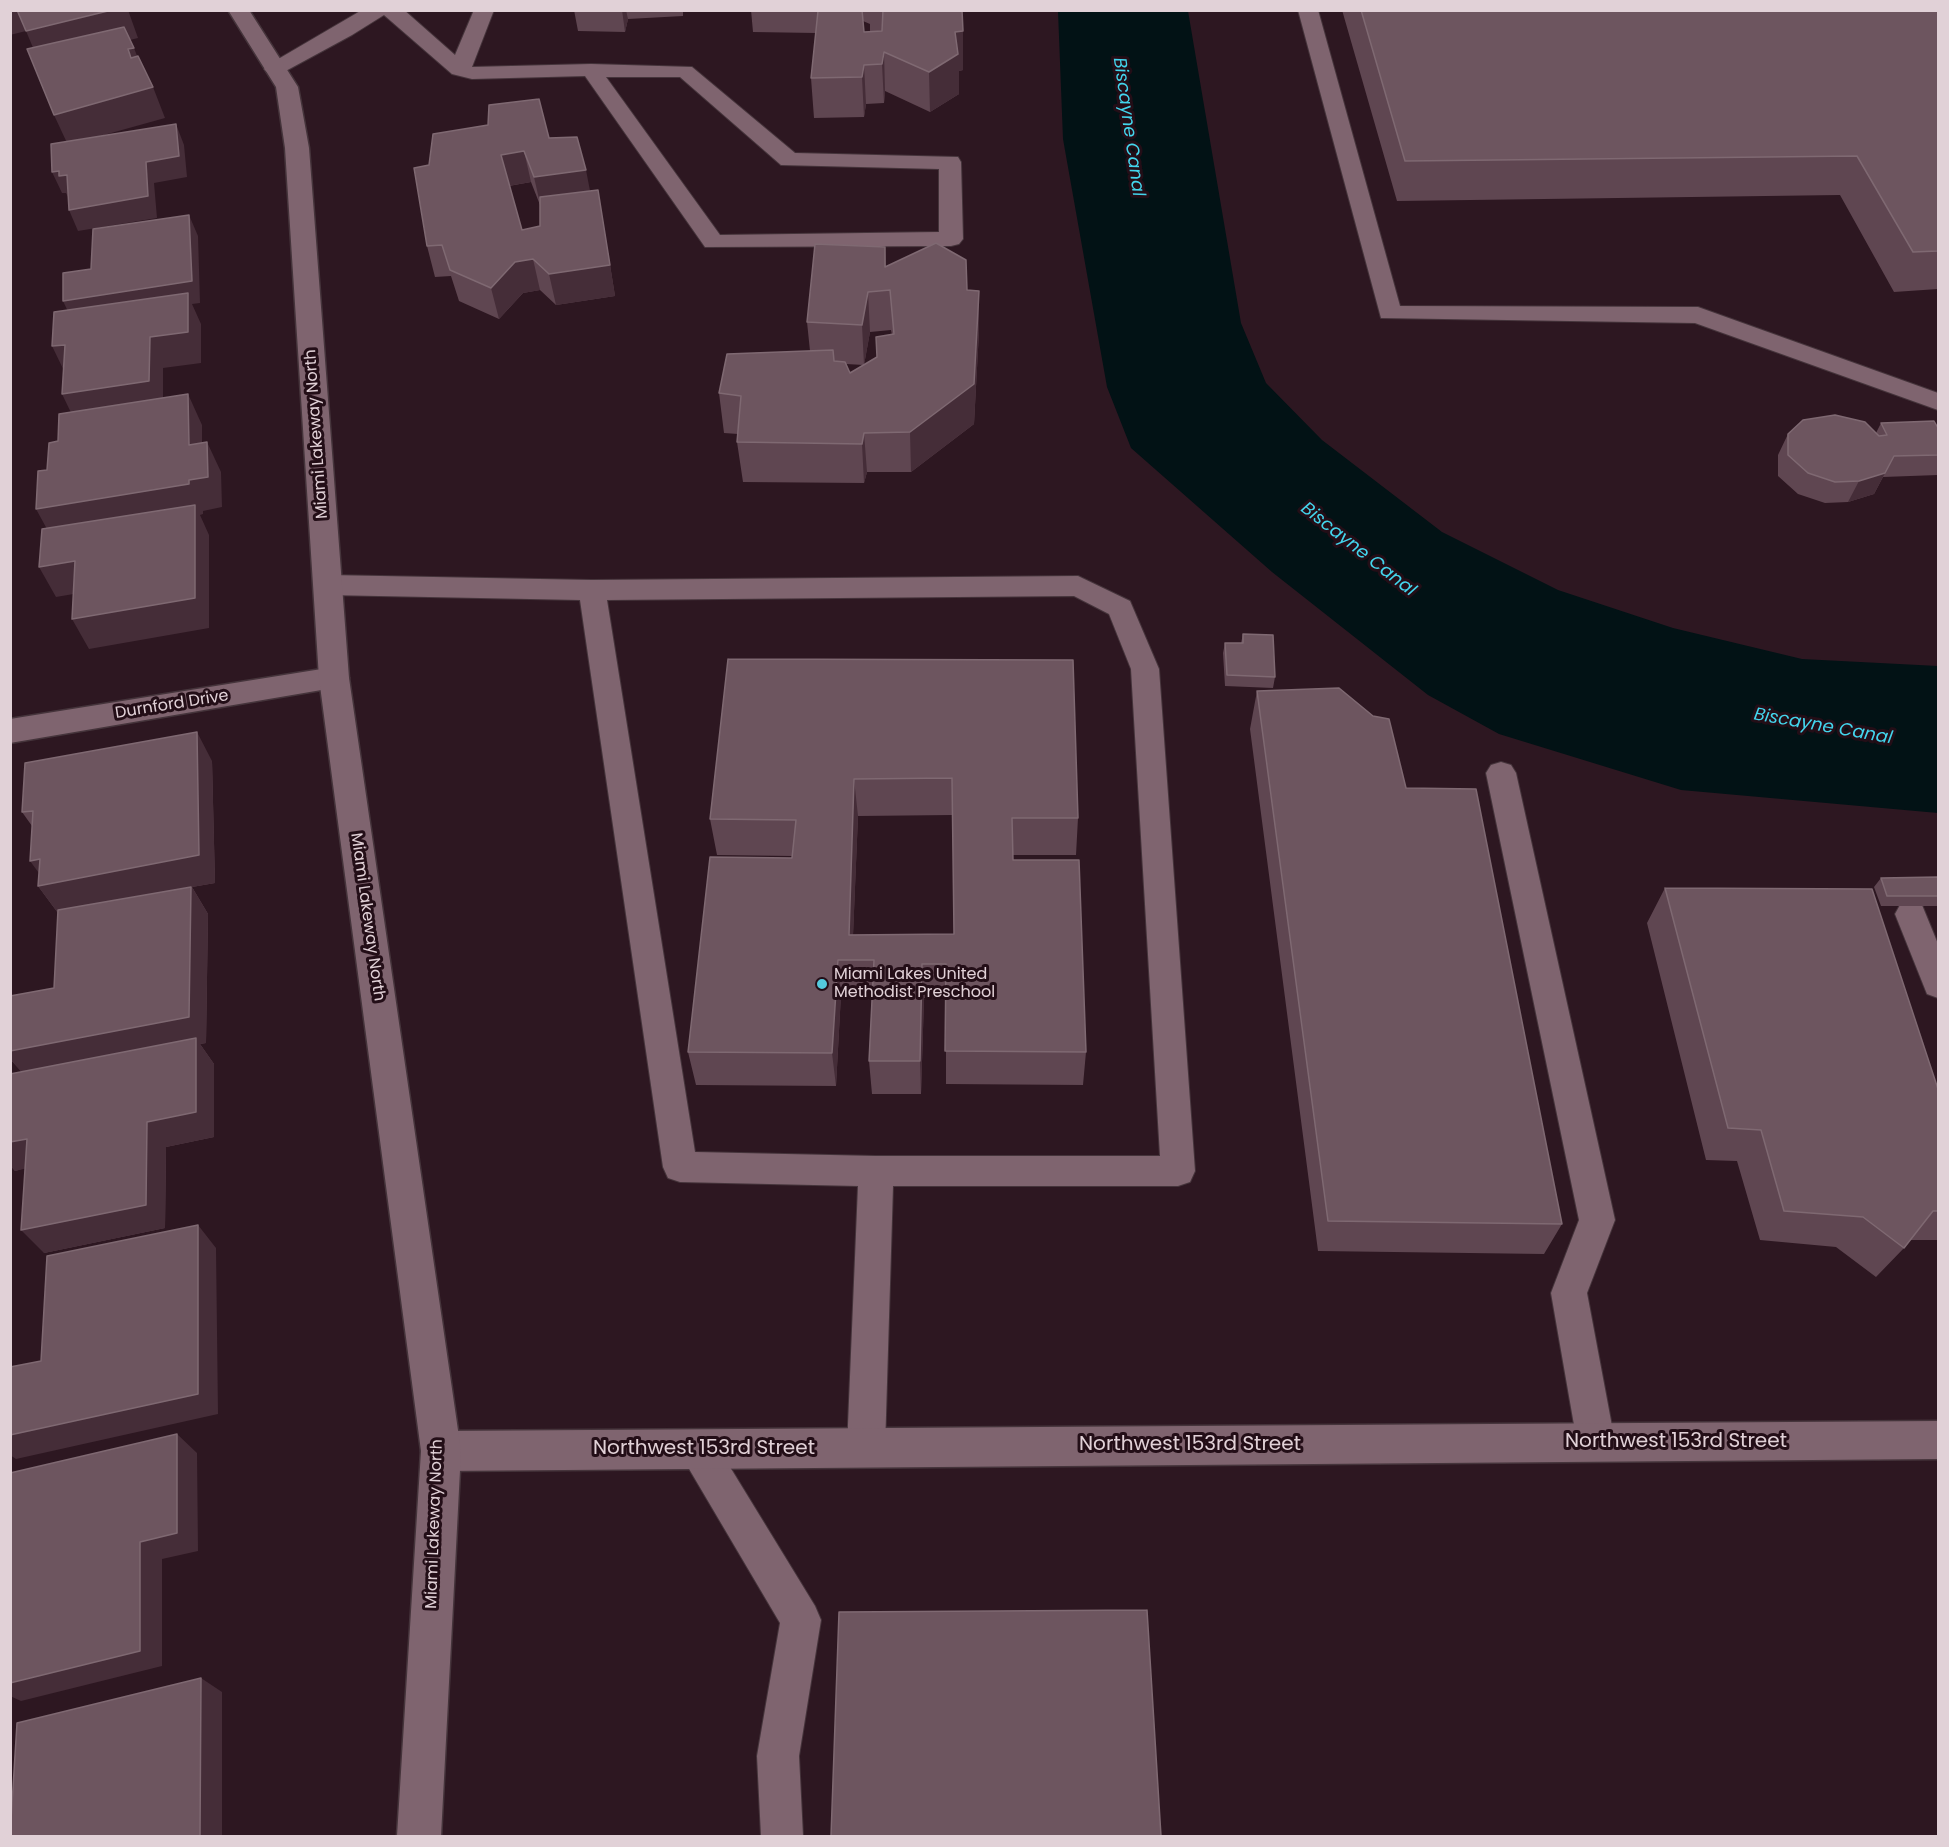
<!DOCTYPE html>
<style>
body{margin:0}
#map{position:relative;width:1949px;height:1847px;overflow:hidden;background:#2d1721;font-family:Poppins,sans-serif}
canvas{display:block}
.frame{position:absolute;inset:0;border:12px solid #e1d1d7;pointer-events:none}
</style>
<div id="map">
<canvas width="1949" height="1847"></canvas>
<div class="frame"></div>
</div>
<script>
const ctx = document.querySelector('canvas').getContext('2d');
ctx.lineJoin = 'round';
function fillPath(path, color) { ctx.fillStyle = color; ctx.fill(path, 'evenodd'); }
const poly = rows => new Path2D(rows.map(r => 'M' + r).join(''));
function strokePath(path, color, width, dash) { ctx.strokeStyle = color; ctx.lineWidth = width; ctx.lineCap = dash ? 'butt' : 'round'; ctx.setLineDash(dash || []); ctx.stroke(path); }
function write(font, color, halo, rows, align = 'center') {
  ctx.font = font + ' Poppins,sans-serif'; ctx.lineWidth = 6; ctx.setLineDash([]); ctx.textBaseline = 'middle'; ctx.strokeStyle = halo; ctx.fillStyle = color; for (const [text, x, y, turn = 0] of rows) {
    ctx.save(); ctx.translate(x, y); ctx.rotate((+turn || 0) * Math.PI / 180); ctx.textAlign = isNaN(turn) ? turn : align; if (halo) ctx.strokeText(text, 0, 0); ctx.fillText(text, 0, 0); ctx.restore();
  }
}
fillPath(poly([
 [1058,11,1188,11,1241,323,1266,383,1322,440,1442,532,1558,590,1673,628,1802,659,1938,666,1938,813,1681,790,1499,734,1428,695,1272,572,1131,448,1107,387,1063,139]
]), '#021215');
const lane = poly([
 [362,10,404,10,455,55,474,10,494,10,472,67,591,64,692,67,795,153,958,157,961,162,963,239,959,244,951,246,705,247,585,76,472,79,452,74,384,15,352,35,282,73,268,73,264,69,268,65,362,10],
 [606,77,680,77,781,165,939,169,939,232,720,235,606,77],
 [1298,10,1318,10,1400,306,1698,307,1938,393,1938,410,1695,323,1381,318,1298,10],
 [328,575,592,580,1078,576,1130,601,1159,669,1195,1171,1190,1182,1178,1186,893,1186,885,1448,879,1461,866,1467,853,1461,847,1448,858,1186,680,1182,668,1178,663,1167,580,600,328,595,318,592,314,585,318,578,328,575],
 [1074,596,1109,614,1131,669,1160,1156,876,1156,695,1152,607,600,1074,596],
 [1501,762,1511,765,1516,773,1615,1220,1587,1293,1615,1442,1609,1455,1596,1461,1583,1455,1577,1442,1551,1293,1579,1220,1486,773,1491,765,1501,762],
 [1911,901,1922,905,1938,944,1938,998,1927,994,1895,914,1900,905,1911,901],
 [698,1430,711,1436,815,1606,821,1620,799,1756,803,1836,761,1836,757,1756,780,1623,685,1462,679,1449,685,1436,698,1430]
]);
const street = poly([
 [334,667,345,670,349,678,345,686,10,743,10,719,334,667],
 [1938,1421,1938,1459,441,1471,427,1465,421,1451,427,1437,441,1431,1938,1421]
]);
const secondary = poly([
 [228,10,249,10,298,87,309,148,349,678,461,1451,441,1836,397,1836,421,1451,319,678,285,148,276,87,228,10]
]);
strokePath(lane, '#45343b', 2);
strokePath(street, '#45343b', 3);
strokePath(secondary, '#45343b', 3);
fillPath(lane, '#7f646f');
fillPath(street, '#7f646f');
fillPath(secondary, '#7f646f');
fillPath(poly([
 [574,10,683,10,683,16,628,19,625,32,578,31],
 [751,10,962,10,963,70,959,71,959,94,930,112,885,91,884,103,866,104,864,117,814,118,811,78,816,33,753,32],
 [863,21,870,24,870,32,864,32],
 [1342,10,1938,10,1938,289,1894,292,1840,195,1397,201],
 [549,138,590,191,603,221,615,296,556,305,540,290,523,293,499,319,459,301,451,276,435,277,427,246,429,165],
 [531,182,540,205,540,226,522,230,509,186],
 [885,247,886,267,967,290,979,291,979,331,974,424,911,472,867,472,864,483,743,482,737,442,738,434,724,433,719,393,810,351,807,322],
 [891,330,892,335,877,357,850,373,846,364,864,365,870,332],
 [1881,423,1938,428,1938,475,1883,477,1874,494,1848,502,1825,503,1798,494,1778,476,1778,455,1788,434,1876,433],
 [1243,634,1275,677,1273,688,1225,686,1223,653,1225,643,1241,643],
 [728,659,1078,818,1076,855,1013,855,1013,860,1086,1052,1083,1085,946,1084,946,998,924,998,921,1094,872,1094,869,1061,872,994,841,994,836,1086,696,1085,688,1052,792,856,717,855,710,819],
 [953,815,954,934,853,935,858,816],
 [1257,691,1406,788,1562,1224,1544,1254,1318,1251,1250,729],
 [212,761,215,883,192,887,208,914,206,1043,200,1044,214,1064,214,1137,166,1147,165,1228,44,1253,25,1168,15,1171,10,1165,10,1074,22,1072,10,1059,10,996,54,988,58,913,38,886,39,873,32,826,22,812],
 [1938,877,1938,906,1881,906,1874,887,1881,878],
 [1665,888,1938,1089,1938,1239,1937,1240,1910,1240,1904,1248,1876,1277,1836,1247,1760,1240,1737,1161,1706,1160,1647,923]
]), '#5f4651');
fillPath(poly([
 [10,10,18,10,26,31,10,35],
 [112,10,128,10,138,38,39,62,26,31],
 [622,10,626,10,628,19,625,32],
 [963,31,963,70,959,71,959,94,930,112,929,72,955,32],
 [134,48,146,79,140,80,128,49],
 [884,52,885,91,884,103,882,64],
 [864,65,866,104,864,117,862,77],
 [153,87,165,118,68,145,54,115],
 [176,124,184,145,187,177,154,183,157,218,78,231,69,210,146,162],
 [524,151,531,182,508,186,501,155],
 [586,170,592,201,541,208,534,177],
 [59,171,67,175,68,197,66,193,62,193,52,172],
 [598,190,615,296,556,305,549,274],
 [189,215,198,236,200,303,192,304,201,324,201,363,163,368,163,411,77,425,62,394,73,322,63,301],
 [533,259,540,290,523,293,499,319,491,288,515,262],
 [979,291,979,331,974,424,911,472,910,432],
 [868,292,870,332,864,365,862,325],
 [65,345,67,377,52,346],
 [188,394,202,425,202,475,189,445],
 [864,433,867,472,864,483,862,444],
 [207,442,221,472,222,507,203,511,203,514,200,515,209,535,209,628,89,649,72,619,195,516,53,540,36,509,189,480],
 [1885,473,1874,494,1848,502,1859,481],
 [75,561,91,591,56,597,39,567],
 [197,732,212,761,215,883,192,887,208,914,206,1043,200,1044,214,1064,214,1137,166,1147,165,1228,44,1253,21,1230,146,1205,26,1077,10,1059,10,1051,189,1017,58,913,38,886,47,884,30,861],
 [854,779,858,816,852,960,849,935],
 [838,960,841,994,836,1086,832,1053],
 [922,964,924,998,921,1094,920,1061],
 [27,1139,49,1163,15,1171,10,1165,10,1142],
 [198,1225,216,1248,218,1414,16,1459,10,1455,10,1435],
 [177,1434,197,1453,198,1551,162,1559,162,1666,21,1701,10,1696,10,1683,140,1542],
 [201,1678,222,1692,222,1836,200,1836]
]), '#452d38');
const building = poly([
 [17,10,112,10,26,31,17,10],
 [862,10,864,32,882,31,883,10,962,10,963,31,955,32,958,54,929,72,884,52,882,64,864,65,862,77,811,78,818,11,862,10],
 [1361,10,1938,10,1938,251,1913,252,1857,156,1405,161,1361,10],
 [124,27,134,48,128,49,131,58,138,56,153,87,54,115,27,49,124,27],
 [539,99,549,138,577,137,586,170,534,177,524,151,501,155,522,230,540,226,540,197,598,190,610,265,549,274,533,259,515,262,491,288,450,270,442,245,427,246,414,168,429,165,433,134,488,125,489,105,539,99],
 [176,124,179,156,146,162,148,196,69,210,67,175,59,176,59,171,52,172,51,144,176,124],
 [189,215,192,281,63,301,63,273,91,269,93,229,189,215],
 [936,243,966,260,967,290,979,291,974,384,910,432,864,433,862,444,737,442,741,396,719,393,727,354,833,350,834,361,845,362,850,373,877,357,876,337,894,334,890,290,868,292,862,325,807,322,815,244,885,247,885,267,936,243],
 [188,293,188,332,150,337,149,381,62,394,65,345,52,346,54,312,188,293],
 [188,394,189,445,207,442,208,477,189,480,189,484,36,509,38,471,47,470,49,443,58,441,59,414,188,394],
 [1835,415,1865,422,1879,436,1887,435,1881,423,1934,421,1938,428,1938,455,1894,456,1885,473,1859,481,1835,482,1808,473,1788,455,1788,434,1803,420,1835,415],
 [195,505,195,598,72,619,75,561,39,567,42,529,195,505],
 [1243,634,1273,635,1275,677,1227,675,1225,643,1243,643,1243,634],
 [728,659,1073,660,1078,818,1012,818,1013,860,1079,860,1086,1052,945,1051,946,964,922,964,920,1061,869,1061,874,960,838,960,832,1053,688,1052,710,857,792,858,796,820,710,819,728,659],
 [952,778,954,934,849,935,854,779,952,778],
 [1339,688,1373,716,1389,719,1406,788,1476,789,1562,1224,1328,1221,1257,691,1339,688],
 [197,732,199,855,38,886,40,859,30,861,33,811,22,812,25,763,197,732],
 [1938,877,1938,896,1887,896,1881,878,1938,877],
 [191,887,189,1017,10,1051,10,996,54,988,58,910,191,887],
 [1665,888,1872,889,1938,1089,1938,1211,1933,1211,1904,1248,1863,1217,1784,1211,1761,1130,1728,1128,1665,888],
 [196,1038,196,1112,147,1122,146,1205,21,1230,27,1139,10,1142,10,1074,196,1038],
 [198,1225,198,1394,10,1435,10,1367,41,1361,47,1256,198,1225],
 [177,1434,177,1533,140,1542,140,1651,10,1683,10,1473,177,1434],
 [1147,1610,1161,1836,831,1836,839,1612,1147,1610],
 [201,1678,200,1836,10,1836,17,1723,201,1678]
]);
fillPath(building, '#6d555f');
strokePath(building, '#7f6972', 1.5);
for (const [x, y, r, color] of [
 [822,984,6,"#54cadd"]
]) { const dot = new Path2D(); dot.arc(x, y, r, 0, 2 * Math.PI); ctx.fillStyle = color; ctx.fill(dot); strokePath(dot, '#230e17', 2); }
write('16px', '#e1d1d7', '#230e17', [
 ["Miami Lakeway North",317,434,-94],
 ["Durnford Drive",172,705,-9],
 ["Miami Lakeway North",367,917,82],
 ["Miami Lakeway North",435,1524,-88]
]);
write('16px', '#e1d1d7', '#230e17', [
 ["Miami Lakes United",834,975],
 ["Methodist Preschool",834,993]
], 'left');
write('italic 18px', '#43d5ec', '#230e17', [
 ["Biscayne Canal",1128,127,82],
 ["Biscayne Canal",1358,550,38],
 ["Biscayne Canal",1823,727,10]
]);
write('20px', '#e1d1d7', '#230e17', [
 ["Northwest 153rd Street",1676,1442],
 ["Northwest 153rd Street",1190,1445],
 ["Northwest 153rd Street",704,1449]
]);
</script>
